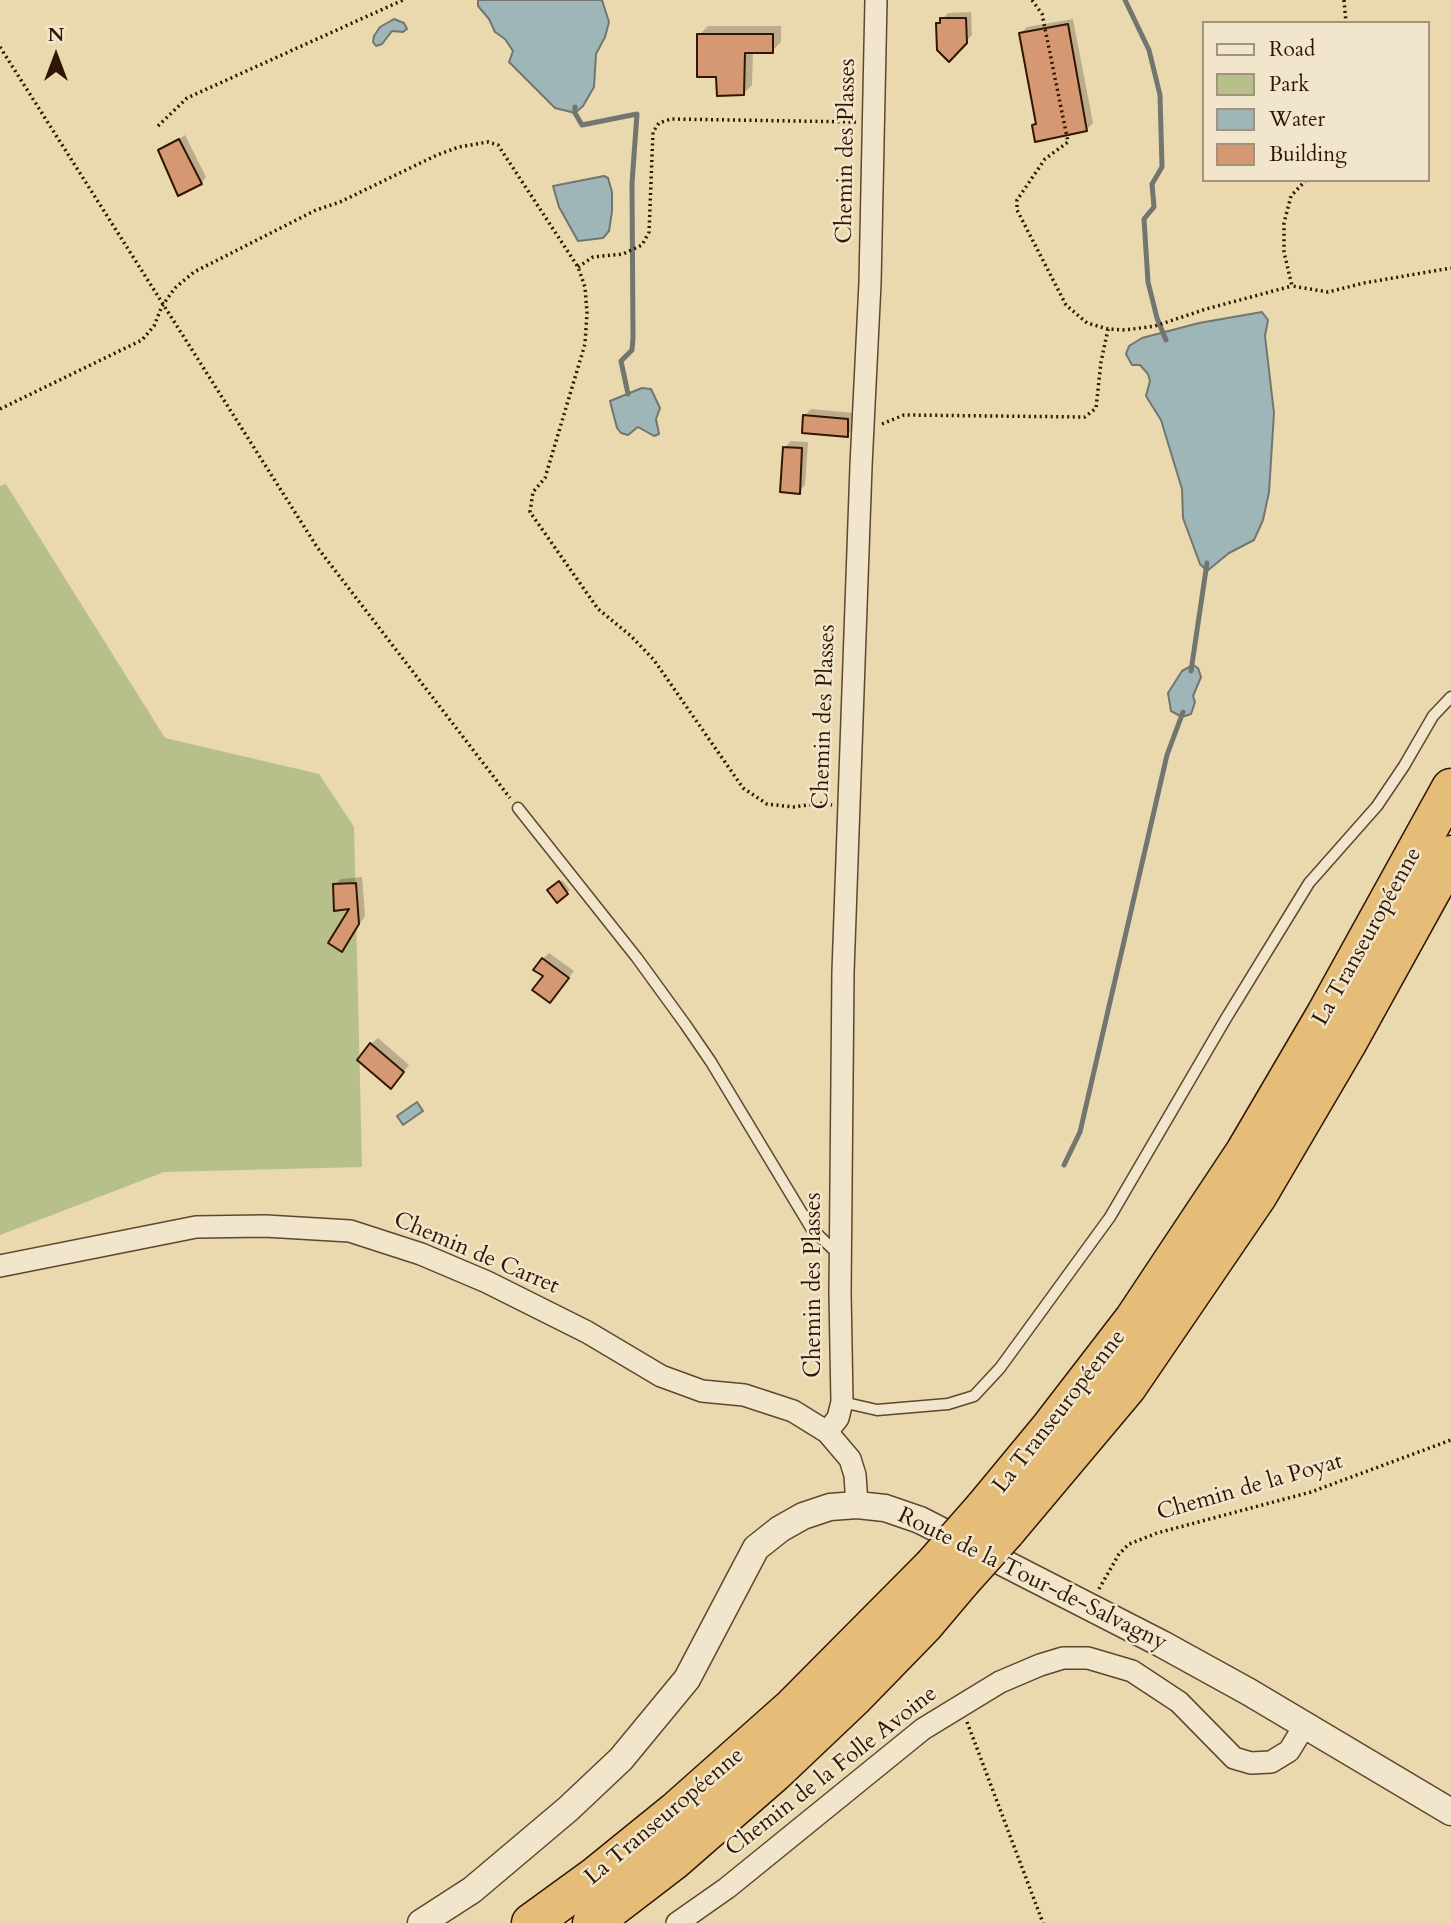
<!DOCTYPE html>
<meta charset="utf-8">
<style>
body{margin:0}
#map{position:relative;width:1451px;height:1923px;overflow:hidden;background:#ead8af;font-family:Cardo,serif}
canvas{display:block}
.legend{position:absolute;left:1202px;top:21px;width:228px;height:161px;box-sizing:border-box;background:#f1e6cb;border:2px solid #a4937b;margin:0;padding:9px 12px;list-style:none;font-size:21px;color:#301604}
.legend li{display:flex;align-items:center;gap:14px;height:35px}
.legend b{width:35px;border:2px solid #a4937b}
.north{position:absolute;left:21px;top:21px;width:70px;height:70px;-webkit-text-stroke:5px #f1e6cb;paint-order:stroke;rotate:0deg;font-size:19px;font-weight:700;line-height:28px;text-align:center;color:#301604}
.north::after{content:'';display:block;margin:auto;width:24px;height:32px;background:#301604;clip-path:polygon(50% 0,100% 100%,50% 72%,0 100%)}
</style>
<div id="map">
<canvas width="1451" height="1923"></canvas>
<ul class="legend">
<li><b style="height:9px;background:#f1e6cb"></b>Road</li>
<li><b style="height:19px;background:#b7bf8b"></b>Park</li>
<li><b style="height:19px;background:#9eb6b7"></b>Water</li>
<li><b style="height:19px;background:#d69872"></b>Building</li>
</ul>
<div class="north">N</div>
</div>
<script>
const ctx = document.querySelector('canvas').getContext('2d');
ctx.lineJoin = 'round';
function fillPath(path, color) { ctx.fillStyle = color; ctx.fill(path, 'evenodd'); }
const poly = rows => new Path2D(rows.map(r => 'M' + r).join(''));
function strokePath(path, color, width, dash) { ctx.strokeStyle = color; ctx.lineWidth = width; ctx.lineCap = dash ? 'butt' : 'round'; ctx.setLineDash(dash || []); ctx.stroke(path); }
function write(font, color, halo, rows, align = 'center') {
  ctx.font = font + ' Cardo,serif'; ctx.lineWidth = 5; ctx.setLineDash([]); ctx.textBaseline = 'middle'; ctx.strokeStyle = halo; ctx.fillStyle = color; for (const [text, x, y, turn = 0] of rows) {
    ctx.save(); ctx.translate(x, y); ctx.rotate((+turn || 0) * Math.PI / 180); ctx.textAlign = isNaN(turn) ? turn : align; if (halo) ctx.strokeText(text, 0, 0); ctx.fillText(text, 0, 0); ctx.restore();
  }
}
fillPath(poly([
 [6,484,165,738,319,774,354,827,362,1167,164,1172,0,1235,0,486]
]), '#b7bf8b');
const water = poly([
 [478,0,602,0,609,22,605,37,596,54,594,87,583,106,575,113,555,108,509,62,513,51,505,39,495,32,489,19,478,6,478,0],
 [394,19,404,23,407,29,403,32,392,31,382,44,376,46,373,42,374,36,380,27,394,19],
 [604,176,608,178,612,192,612,211,609,231,603,238,578,241,559,207,553,186,604,176],
 [1262,312,1268,320,1265,336,1274,413,1269,492,1263,520,1254,540,1229,553,1207,571,1200,564,1183,518,1182,489,1161,420,1146,396,1150,381,1148,374,1140,365,1132,365,1126,354,1129,346,1142,338,1199,323,1262,312],
 [642,388,651,389,660,408,656,419,659,434,654,436,638,427,628,435,621,433,617,428,610,401,642,388],
 [1193,665,1198,668,1201,677,1193,696,1195,702,1191,714,1182,717,1171,711,1168,693,1182,671,1193,665],
 [417,1102,423,1111,403,1125,397,1116,417,1102]
]);
fillPath(water, '#9eb6b7');
strokePath(water, '#72766f', 2);
fillPath(poly([
 [971,12,972,35,949,59,938,24,948,13],
 [1073,19,1093,123,1087,129,1034,125,1038,122,1021,33,1027,27],
 [708,26,781,26,781,42,772,51,753,51,752,85,743,94,718,75,699,35],
 [185,135,206,177,201,183,160,151],
 [811,409,854,413,853,429,847,435,804,416],
 [791,441,808,442,805,485,799,492,784,448],
 [362,877,365,916,342,950,353,907,334,885,341,879],
 [562,880,570,890,557,900,550,890],
 [549,953,574,971,556,995,545,976,543,959],
 [378,1038,409,1065,397,1080,371,1044]
]), '#0003');
strokePath(poly([
 [1125,0,1149,50,1160,95,1162,167,1152,184,1154,207,1144,219,1148,282,1157,318,1166,340],
 [575,107,575,113,582,125,637,114,632,183,633,338,632,350,621,361,628,394],
 [1191,671,1207,563],
 [1064,1165,1080,1132,1167,755,1183,712]
]), '#72766f', 5);
const building = poly([
 [940,18,966,18,967,43,949,62,937,50,936,23,940,23,940,18],
 [1068,24,1087,131,1035,142,1032,125,1036,124,1019,33,1068,24],
 [697,34,773,34,773,53,745,53,744,95,717,96,716,77,697,77,697,34],
 [179,139,202,184,178,196,158,150,179,139],
 [803,415,848,419,848,437,802,433,803,415],
 [783,447,802,448,800,494,780,492,783,447],
 [559,881,568,894,557,903,547,890,559,881],
 [356,883,359,924,342,952,328,943,349,909,334,911,333,884,356,883],
 [542,958,569,978,550,1003,532,990,543,976,533,970,542,958],
 [370,1043,404,1072,391,1089,357,1060,370,1043]
]);
fillPath(building, '#d69872');
strokePath(building, '#301604', 2);
const service = poly([
 [518,808,637,958,685,1024,711,1062,811,1228,838,1254],
 [842,1402,877,1410,948,1404,974,1396,1000,1368,1110,1217,1225,1020,1309,883,1377,806,1404,766,1433,716,1451,697]
]);
const minor = poly([
 [0,1266,196,1227,265,1226,350,1231,421,1254,487,1282,587,1332,661,1376,702,1391,744,1395,793,1411,827,1432,850,1459,855,1475,857,1505],
 [827,1432,838,1418,842,1402,840,1293,843,972,861,466,870,283,876,0],
 [677,1923,727,1888,923,1729,1000,1682,1040,1665,1063,1658,1088,1658,1132,1671,1179,1702,1234,1758,1251,1763,1271,1762,1289,1751,1305,1725]
]);
const tertiary = poly([
 [421,1923,472,1890,568,1809,621,1759,687,1679,756,1548,780,1529,803,1516,830,1507,857,1505,885,1508,920,1520,1162,1644,1249,1692,1451,1812]
]);
const motorway = poly([
 [983,1509,1050,1428,1134,1319,1245,1152,1326,1014,1451,788],
 [1006,1531,1127,1387,1258,1195,1346,1045,1451,855],
 [531,1923,597,1875,676,1811,793,1707,932,1567],
 [592,1923,673,1861,775,1772,853,1698,924,1625,962,1580]
]);
strokePath(service, '#5e462f', 13);
strokePath(minor, '#5e462f', 24);
strokePath(tertiary, '#5e462f', 29);
strokePath(motorway, '#301604', 41);
strokePath(poly([
 [1032,0,1042,14,1068,142,1045,159,1017,200,1017,210,1066,305,1087,323,1108,329,1125,330,1155,326,1206,309,1292,286],
 [1344,0,1346,23],
 [0,47,317,547,510,798],
 [158,126,187,98,403,0],
 [1306,180,1291,196,1284,223,1284,252,1292,286,1328,292,1364,283,1451,268],
 [578,267,593,257,623,254,642,245,649,232,653,132,659,123,671,119,856,122],
 [0,409,142,340,154,326,162,306,175,288,194,272,316,210,340,202,437,155,459,147,488,142,498,145,578,267,585,287,587,313,585,344,545,478,533,492,530,512,598,609,631,636,654,660,743,788,767,804,793,807,823,803,832,805],
 [882,424,904,415,1085,417,1096,408,1101,362,1108,329],
 [1099,1589,1119,1554,1129,1544,1157,1533,1311,1492,1451,1440],
 [967,1722,1043,1923]
]), '#301604', 3.5, [2, 3.5]);
strokePath(service, '#f1e6cb', 10);
strokePath(minor, '#f1e6cb', 21);
strokePath(tertiary, '#f1e6cb', 26);
strokePath(motorway, '#e5bc78', 38);
const motorwayBridge = poly([
 [932,1567,983,1509],
 [962,1580,1006,1531]
]);
strokePath(motorwayBridge, '#301604', 41, []);
strokePath(motorwayBridge, '#e5bc78', 38);
write('23px', '#301604', '#f1e6cb', [
 ["Chemin des Plasses",847,151,-89],
 ["Chemin des Plasses",825,717,-88],
 ["La Transeuropéenne",1368,937,-61],
 ["Chemin de Carret",476,1254,23],
 ["Chemin des Plasses",815,1285,-90],
 ["La Transeuropéenne",1060,1412,-52],
 ["Chemin de la Poyat",1250,1488,-16],
 ["Route de la Tour-de-Salvagny",1032,1580,26],
 ["Chemin de la Folle Avoine",832,1772,-38],
 ["La Transeuropéenne",665,1817,-40]
]);
</script>
